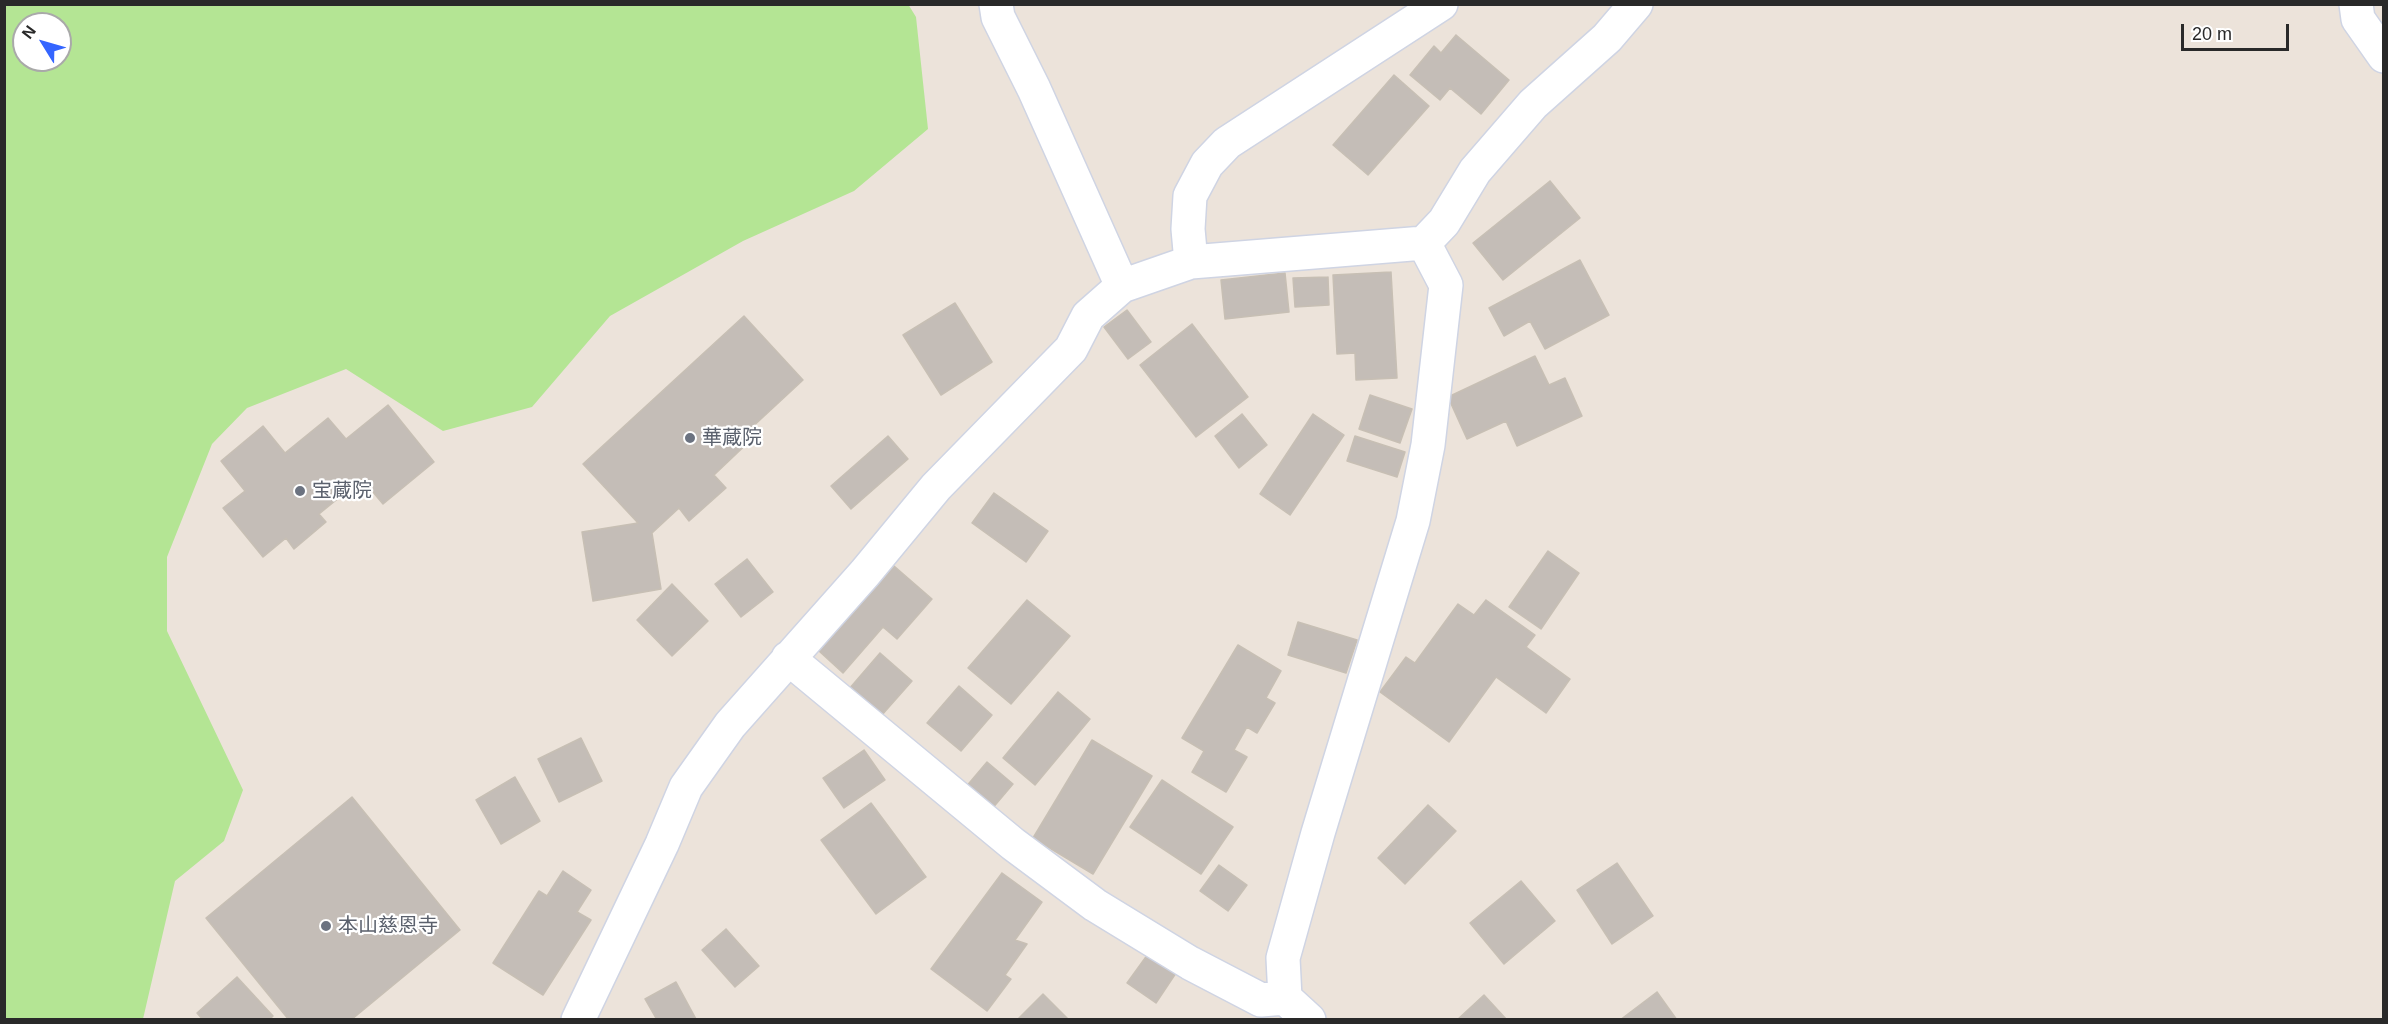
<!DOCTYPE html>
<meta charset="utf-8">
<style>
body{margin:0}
#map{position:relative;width:2388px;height:1024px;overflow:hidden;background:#ece3da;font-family:Arial,sans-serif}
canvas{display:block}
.frame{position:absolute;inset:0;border:6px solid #292929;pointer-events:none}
.north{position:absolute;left:12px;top:12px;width:60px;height:60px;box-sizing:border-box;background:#fff;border:2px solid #a9a9a9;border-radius:50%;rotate:307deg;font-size:16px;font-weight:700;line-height:24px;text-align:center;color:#292929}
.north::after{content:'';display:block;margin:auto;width:21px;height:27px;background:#3465ff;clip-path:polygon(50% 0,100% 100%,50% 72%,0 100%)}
.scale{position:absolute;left:2181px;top:24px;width:108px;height:27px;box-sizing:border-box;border:3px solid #292929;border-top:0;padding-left:8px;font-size:18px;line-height:21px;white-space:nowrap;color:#292929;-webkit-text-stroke:4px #fff;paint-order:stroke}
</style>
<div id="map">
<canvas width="2388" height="1024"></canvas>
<div class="frame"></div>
<div class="north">N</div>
<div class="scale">20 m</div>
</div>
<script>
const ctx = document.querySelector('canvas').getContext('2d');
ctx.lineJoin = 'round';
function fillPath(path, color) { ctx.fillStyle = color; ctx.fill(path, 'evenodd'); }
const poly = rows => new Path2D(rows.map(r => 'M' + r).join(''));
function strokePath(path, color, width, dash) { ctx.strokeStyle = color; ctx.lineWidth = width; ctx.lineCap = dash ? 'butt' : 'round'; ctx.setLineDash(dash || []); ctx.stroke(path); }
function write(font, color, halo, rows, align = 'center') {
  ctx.font = font + ' Arial,"Noto Sans JP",sans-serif'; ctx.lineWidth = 4.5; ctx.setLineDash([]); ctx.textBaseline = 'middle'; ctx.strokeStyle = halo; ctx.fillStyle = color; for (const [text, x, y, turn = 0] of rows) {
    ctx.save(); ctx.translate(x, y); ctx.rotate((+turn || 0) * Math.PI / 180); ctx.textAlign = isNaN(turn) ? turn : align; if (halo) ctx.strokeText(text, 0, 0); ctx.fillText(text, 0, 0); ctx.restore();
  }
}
fillPath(poly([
 [5,4,908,4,916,17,928,129,854,191,743,241,610,316,532,407,443,431,346,369,247,408,212,444,167,557,167,631,243,790,224,841,175,881,143,1019,5,1019],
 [24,24,60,24,60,60,24,60]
]), '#b4e594');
const building = poly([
 [1456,35,1509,80,1481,114,1450,88,1440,100,1410,75,1434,46,1441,53,1456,35],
 [1394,75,1429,106,1368,175,1333,145,1394,75],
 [1550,181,1580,218,1503,280,1473,243,1550,181],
 [1580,260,1609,315,1545,349,1530,321,1504,336,1489,308,1580,260],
 [1391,272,1397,378,1356,380,1355,353,1337,354,1333,275,1391,272],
 [1285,273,1289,312,1225,319,1221,280,1285,273],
 [1328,277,1329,305,1295,307,1293,278,1328,277],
 [955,303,992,362,941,395,903,335,955,303],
 [1127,310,1151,342,1128,359,1104,327,1127,310],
 [744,316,803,380,748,431,754,437,714,475,726,488,689,521,679,508,652,533,661,589,593,601,582,532,638,523,583,464,744,316],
 [1192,324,1248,397,1196,437,1140,365,1192,324],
 [1535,356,1549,385,1565,378,1582,416,1517,446,1506,421,1467,439,1448,397,1535,356],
 [1370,395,1412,409,1400,443,1359,429,1370,395],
 [388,405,434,462,383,504,362,479,319,514,326,522,294,549,286,538,263,557,223,508,245,491,221,461,263,426,285,453,328,418,346,439,388,405],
 [1242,414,1267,445,1239,468,1215,436,1242,414],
 [1313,414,1344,435,1290,515,1260,494,1313,414],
 [888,436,908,459,851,509,831,486,888,436],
 [1355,436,1405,452,1397,477,1347,461,1355,436],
 [994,493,1048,531,1026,562,972,523,994,493],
 [1548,551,1579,573,1541,629,1509,607,1548,551],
 [747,559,773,592,741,617,715,584,747,559],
 [894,566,932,599,897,639,883,627,843,673,819,651,894,566],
 [672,584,708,621,672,656,637,620,672,584],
 [1027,600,1070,636,1011,704,968,668,1027,600],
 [1486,600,1535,635,1526,647,1570,679,1546,713,1496,677,1449,742,1380,692,1406,657,1415,663,1458,604,1474,615,1486,600],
 [1298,622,1357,640,1346,673,1288,655,1298,622],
 [1238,645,1281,671,1266,698,1275,703,1257,733,1247,727,1234,750,1247,757,1226,792,1192,772,1204,751,1182,738,1238,645],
 [880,653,912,681,881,716,849,689,880,653],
 [959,686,992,715,961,751,927,723,959,686],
 [1058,692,1090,719,1035,785,1003,758,1058,692],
 [581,738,602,781,559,802,538,759,581,738],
 [1092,740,1152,776,1093,874,1033,838,1092,740],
 [864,750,885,780,844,808,823,778,864,750],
 [987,762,1013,784,991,810,965,788,987,762],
 [515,777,540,821,501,844,476,800,515,777],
 [1162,780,1233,827,1201,874,1130,827,1162,780],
 [352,797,460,930,351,1020,289,1020,206,918,352,797],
 [871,803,926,877,876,914,821,840,871,803],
 [1428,805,1456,831,1405,884,1378,858,1428,805],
 [1617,863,1653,916,1612,944,1577,890,1617,863],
 [1219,865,1247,885,1228,911,1200,891,1219,865],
 [563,871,591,890,577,912,591,920,543,995,493,963,539,891,547,896,563,871],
 [1002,873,1042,902,1015,940,1027,944,1005,975,1011,979,987,1011,931,969,1002,873],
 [1521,881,1555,921,1504,964,1470,923,1521,881],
 [726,929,759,966,735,987,702,950,726,929],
 [1148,954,1176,973,1156,1003,1127,983,1148,954],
 [237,977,273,1016,269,1020,203,1020,197,1013,237,977],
 [676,982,696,1019,695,1020,657,1020,645,999,676,982],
 [1657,992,1677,1020,1620,1020,1657,992],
 [1043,994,1069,1020,1017,1020,1043,994],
 [1484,995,1507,1020,1457,1020,1484,995]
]);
fillPath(building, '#c4bdb7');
strokePath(building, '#c7bfb4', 1.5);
const minor = poly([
 [996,4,998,17,1034,89,1122,286],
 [2356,4,2358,19,2384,56],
 [1191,262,1188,229,1190,196,1207,164,1227,143,1441,4],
 [788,658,1013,844,1095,905,1190,963,1261,1000,1285,998],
 [578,1020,662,844,686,787,730,725,865,573,936,487,1071,349,1088,316,1122,286,1191,262,1424,243,1444,222,1475,171,1533,104,1607,38,1636,4],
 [1309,1020,1285,998,1283,958,1318,833,1413,521,1428,445,1446,285,1424,243]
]);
strokePath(minor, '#cfd4e3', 36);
strokePath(minor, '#fff', 33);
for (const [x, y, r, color] of [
 [690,438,6,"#6b7280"],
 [300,491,6,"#6b7280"],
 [326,926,6,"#6b7280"]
]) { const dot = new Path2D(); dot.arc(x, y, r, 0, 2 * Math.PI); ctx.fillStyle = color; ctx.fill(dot); strokePath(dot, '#fff', 2); }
write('20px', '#5b616d', '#fff', [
 ["華蔵院",702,438],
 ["宝蔵院",312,491],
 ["本山慈恩寺",338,926]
], 'left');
</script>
